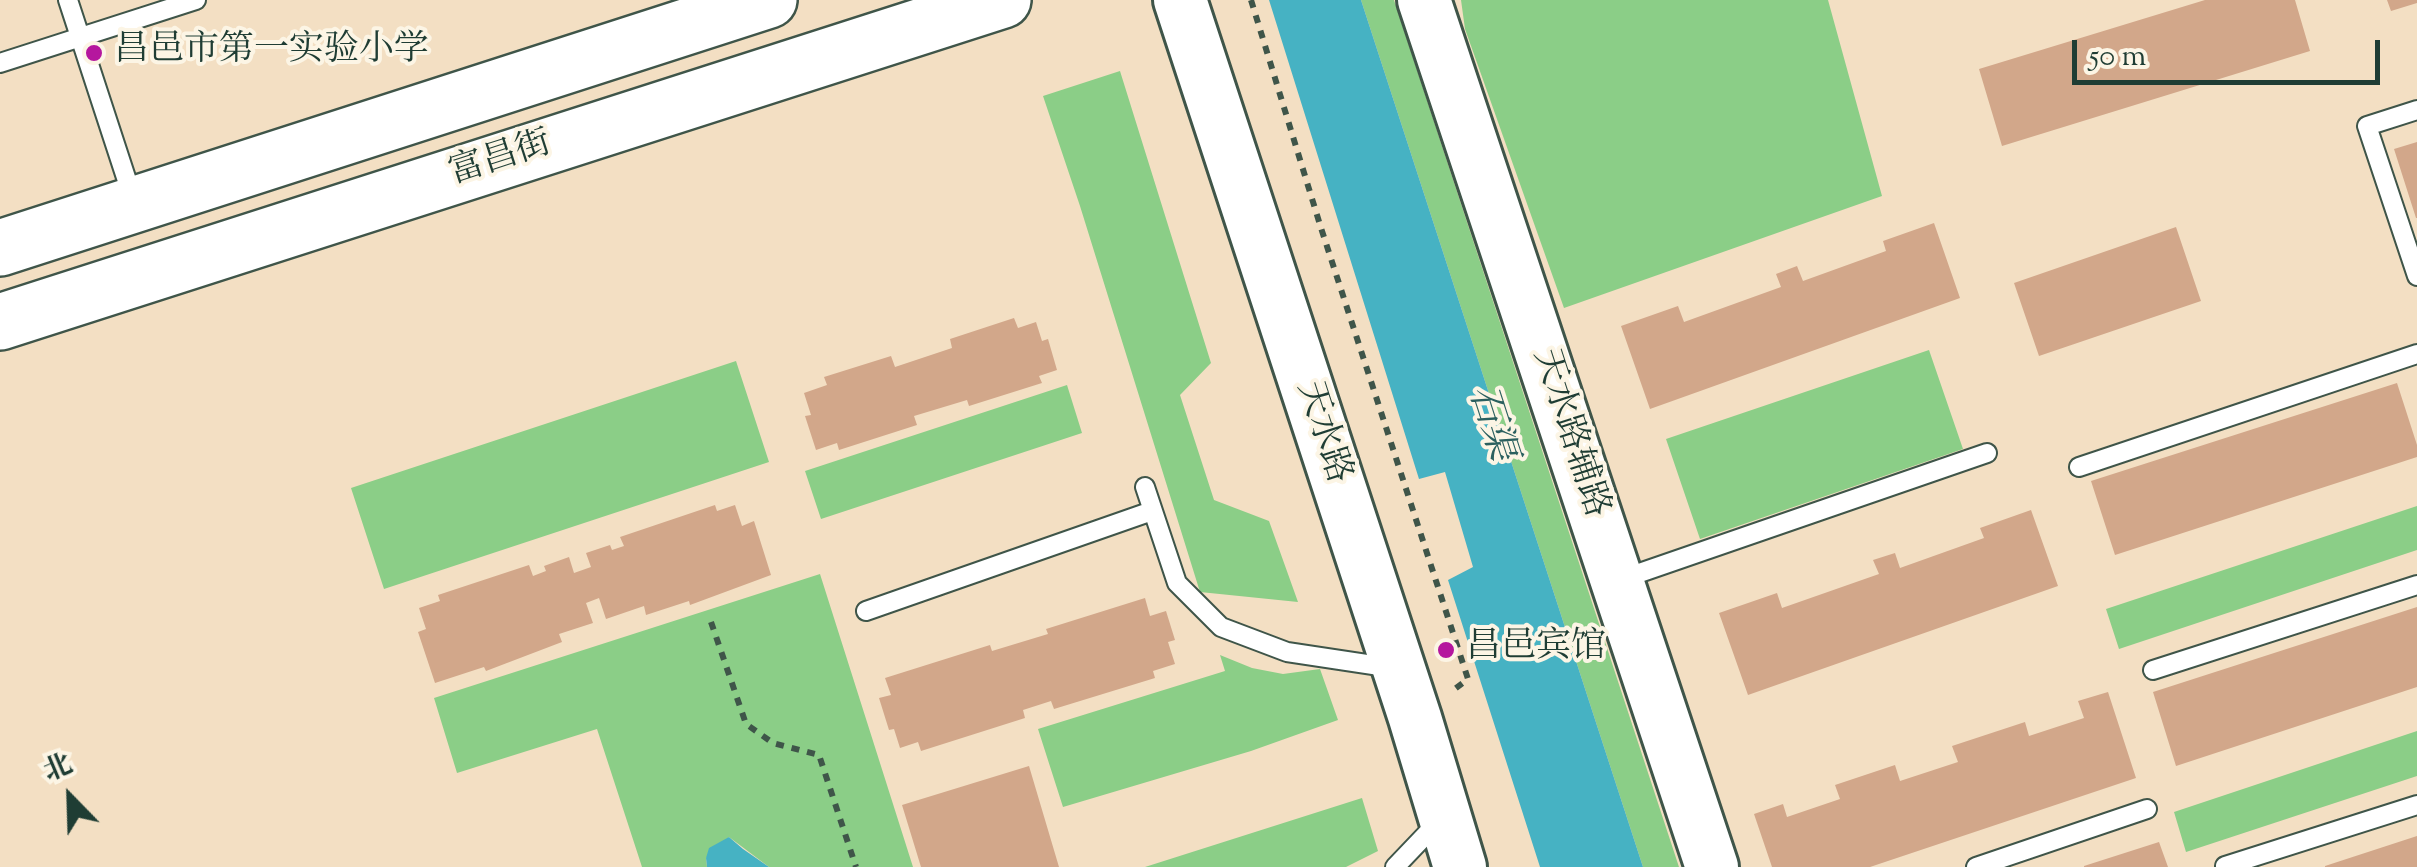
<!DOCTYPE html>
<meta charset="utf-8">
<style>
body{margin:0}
#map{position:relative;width:2417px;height:867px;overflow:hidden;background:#f3dfc3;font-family:"Sorts Mill Goudy","Noto Serif SC",serif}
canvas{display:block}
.north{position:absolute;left:20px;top:747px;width:100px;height:100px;-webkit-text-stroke:8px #fcf5e5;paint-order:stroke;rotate:337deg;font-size:28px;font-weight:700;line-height:40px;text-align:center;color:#1f3d34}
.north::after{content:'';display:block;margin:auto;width:35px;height:45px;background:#1f3d34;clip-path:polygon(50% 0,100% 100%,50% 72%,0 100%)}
.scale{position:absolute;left:2072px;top:40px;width:308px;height:45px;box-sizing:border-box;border:5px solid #1f3d34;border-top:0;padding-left:12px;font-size:30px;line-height:35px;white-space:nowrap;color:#1f3d34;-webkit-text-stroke:8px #fcf5e5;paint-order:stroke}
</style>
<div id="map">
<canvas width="2417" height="867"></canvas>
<div class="north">北</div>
<div class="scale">50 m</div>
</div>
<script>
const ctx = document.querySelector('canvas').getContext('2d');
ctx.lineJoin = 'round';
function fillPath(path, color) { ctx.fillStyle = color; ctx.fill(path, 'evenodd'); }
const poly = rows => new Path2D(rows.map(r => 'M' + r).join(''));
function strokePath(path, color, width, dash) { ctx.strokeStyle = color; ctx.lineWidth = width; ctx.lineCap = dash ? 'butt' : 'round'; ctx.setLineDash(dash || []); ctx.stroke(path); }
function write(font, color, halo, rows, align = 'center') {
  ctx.font = font + ' "Sorts Mill Goudy","Noto Serif SC",serif'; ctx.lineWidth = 8; ctx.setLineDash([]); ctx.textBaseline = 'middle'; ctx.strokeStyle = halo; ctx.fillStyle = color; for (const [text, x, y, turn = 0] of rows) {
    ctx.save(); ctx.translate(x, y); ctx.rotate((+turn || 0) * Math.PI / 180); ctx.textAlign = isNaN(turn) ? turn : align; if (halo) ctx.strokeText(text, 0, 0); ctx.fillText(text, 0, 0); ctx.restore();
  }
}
fillPath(poly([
 [1361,0,1394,0,1679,867,1643,867],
 [1461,0,1828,0,1882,196,1564,308,1465,29],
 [1120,71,1211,363,1180,395,1214,500,1269,521,1298,602,1200,592,1080,206,1043,96],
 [1929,350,1963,449,1700,539,1666,439],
 [736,361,769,462,384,589,351,488],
 [1067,385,1082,433,821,519,805,471],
 [2417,506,2417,550,2119,649,2106,609],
 [820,574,913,867,769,867,729,837,706,858,707,867,642,867,597,729,457,773,434,698],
 [1220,655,1252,668,1283,674,1320,669,1338,720,1251,751,1063,807,1038,729,1225,671],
 [2417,731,2417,776,2186,852,2174,812],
 [1362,798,1378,851,1346,867,1145,867]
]), '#8bce87');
fillPath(poly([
 [1269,0,1361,0,1643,867,1540,867,1448,580,1473,567,1445,472,1419,479],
 [729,837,743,849,769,867,707,867,706,858,709,848]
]), '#46b2c3');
fillPath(poly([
 [2205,0,2295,0,2310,51,2002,146,1979,69],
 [2387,0,2417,0,2417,3,2391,11],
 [2417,142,2417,218,2416,218,2394,149],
 [1934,223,1960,298,1650,409,1621,326,1678,306,1684,322,1781,287,1776,274,1797,266,1803,281,1886,251,1883,241],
 [2176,227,2201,301,2039,356,2014,283],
 [1014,318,1018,328,1036,322,1042,341,1048,339,1057,370,1039,376,1042,383,969,406,967,400,914,416,917,425,839,450,837,443,816,450,805,416,811,415,804,393,827,385,824,377,891,356,895,367,952,348,950,339],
 [2397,383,2417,445,2417,457,2115,555,2091,481],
 [715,505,717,511,735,505,742,526,754,521,771,575,690,605,689,601,646,615,644,606,606,619,599,598,586,603,593,623,559,634,562,642,486,671,484,667,435,683,418,632,426,629,419,608,440,601,438,595,529,565,533,576,546,571,544,566,569,557,574,573,591,567,586,553,610,545,612,550,624,546,620,537],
 [2031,510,2058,586,1748,695,1719,613,1777,593,1782,608,1879,574,1873,560,1895,553,1900,568,1984,538,1980,528],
 [1145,598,1150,616,1166,611,1175,640,1168,642,1175,664,1153,671,1155,678,1054,709,1051,701,1023,710,1025,718,921,751,918,742,900,748,894,729,889,730,879,698,891,695,885,678,990,645,992,651,1048,634,1046,629],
 [2417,607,2417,687,2176,766,2153,692],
 [2108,692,2136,778,1870,867,1772,867,1754,814,1783,804,1787,817,1840,799,1835,785,1895,765,1900,781,1958,762,1952,746,2025,722,2029,736,2084,718,2078,701],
 [1029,766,1059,867,921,867,902,805],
 [2417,836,2417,867,2325,867,2325,866],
 [2159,842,2168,867,2084,867,2084,866]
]), '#d2a78a');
const lane = poly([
 [68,0,133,199],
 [0,63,196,0],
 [2417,110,2367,126,2417,276],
 [2079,467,2417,354],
 [1145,487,1177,583,1221,627,1287,652,1393,668],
 [1622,579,1987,453],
 [866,611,1152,511],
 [2153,670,2417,585],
 [2225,866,2417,805],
 [1395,867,1437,823],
 [1976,867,2147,809]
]);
const secondary = poly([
 [1180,0,1415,718,1460,867],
 [1424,0,1712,867]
]);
const primary = poly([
 [0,248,769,0],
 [0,322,1003,0]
]);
strokePath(lane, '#3f5549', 22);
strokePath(secondary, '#3f5549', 58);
strokePath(primary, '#3f5549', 60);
strokePath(poly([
 [1251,0,1321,228,1468,679,1452,691],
 [711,622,746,724,773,743,819,755,856,867]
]), '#3f5549', 6, [8, 8]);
strokePath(lane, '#fff', 18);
strokePath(secondary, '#fff', 52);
strokePath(primary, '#fff', 55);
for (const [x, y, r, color] of [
 [94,53,10,"#b5179e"],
 [1446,650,10,"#b5179e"]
]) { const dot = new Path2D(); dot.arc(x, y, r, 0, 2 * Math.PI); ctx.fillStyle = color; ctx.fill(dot); strokePath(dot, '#fcf5e5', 4); }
write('35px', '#1f3d34', '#fcf5e5', [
 ["昌邑市第一实验小学",114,53],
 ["昌邑宾馆",1466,650]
], 'left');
write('35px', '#1f3d34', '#fcf5e5', [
 ["富昌街",501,161,-18],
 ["天水路",1321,433,72],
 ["天水路辅路",1568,434,72]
]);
write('italic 38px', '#2b605f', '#fcf5e5', [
 ["石渠",1488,424,72]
]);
</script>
